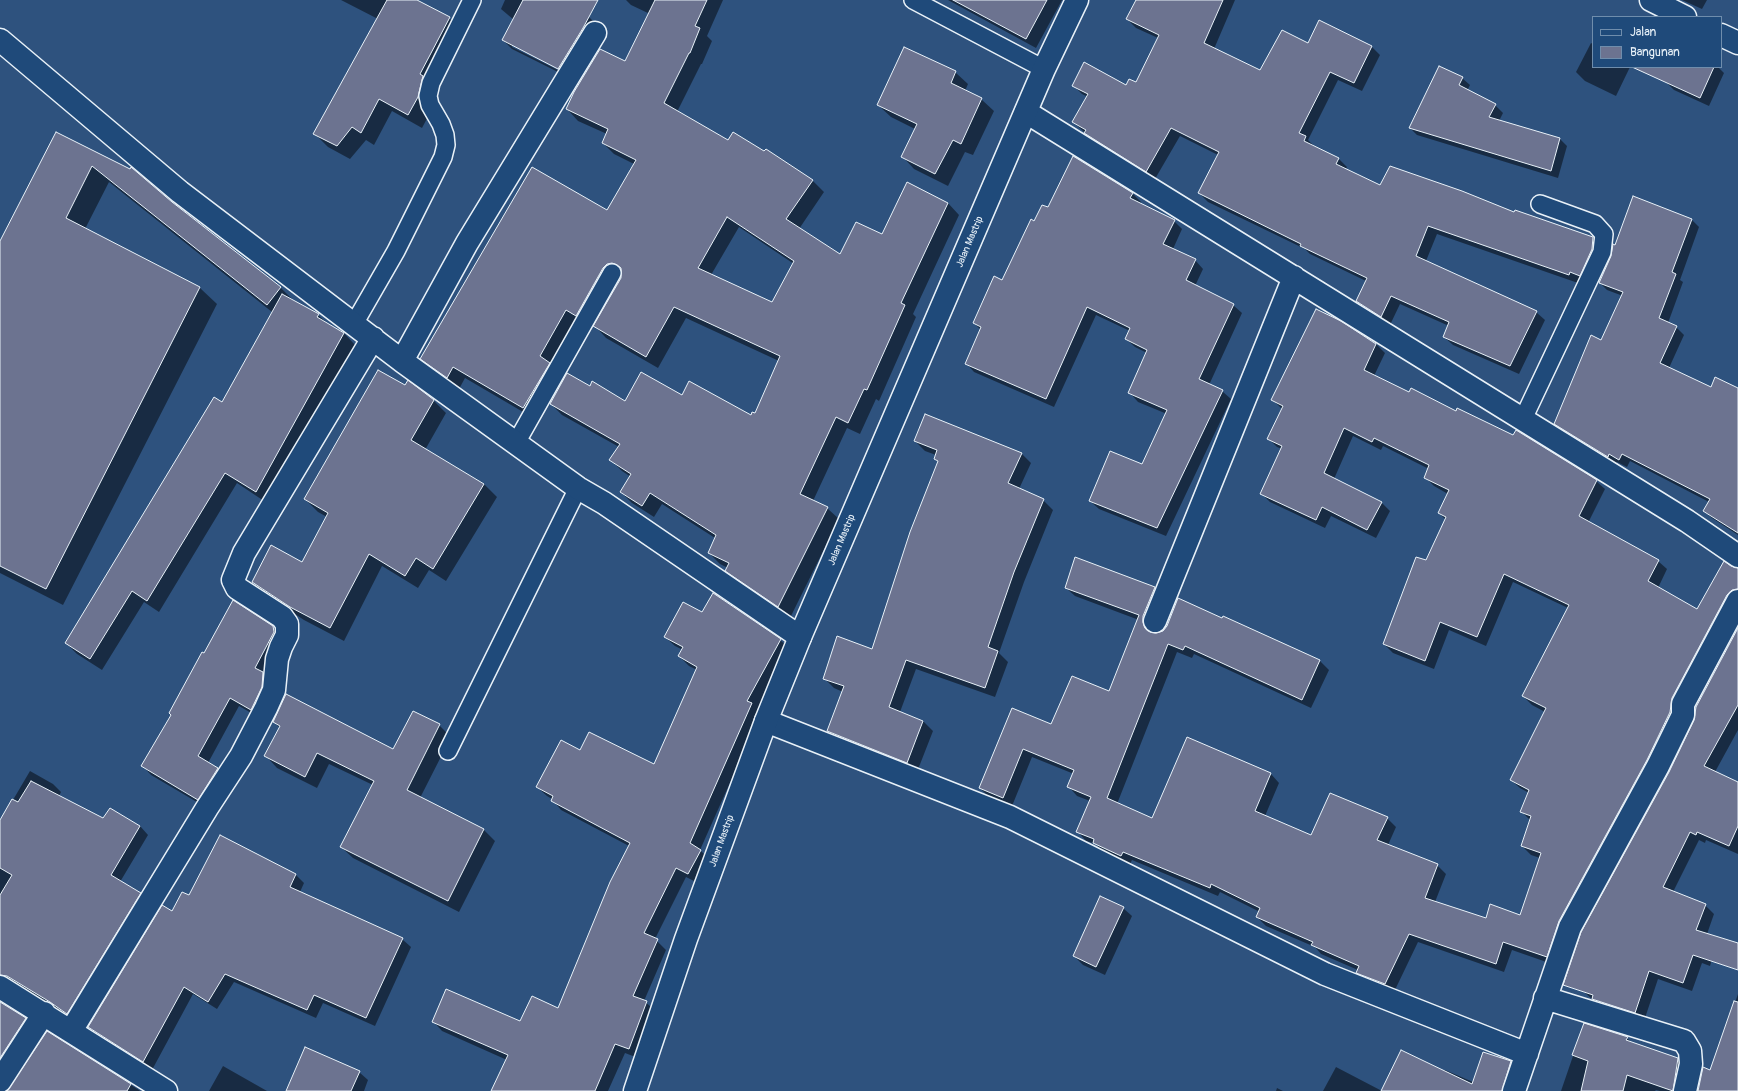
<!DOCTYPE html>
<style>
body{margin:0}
#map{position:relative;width:1738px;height:1091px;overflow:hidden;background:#2e527e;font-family:Pangolin,sans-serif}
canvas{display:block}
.legend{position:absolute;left:1592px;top:16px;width:130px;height:52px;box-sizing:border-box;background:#1f4a7a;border:1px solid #6f8dac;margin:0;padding:5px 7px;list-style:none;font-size:12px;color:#e8f1f8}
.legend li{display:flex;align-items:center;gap:8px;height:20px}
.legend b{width:20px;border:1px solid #6f8dac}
</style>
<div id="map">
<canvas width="1738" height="1091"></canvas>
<ul class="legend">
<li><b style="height:5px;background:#1f4a7a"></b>Jalan</li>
<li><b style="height:11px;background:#6c7390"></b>Bangunan</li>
</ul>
</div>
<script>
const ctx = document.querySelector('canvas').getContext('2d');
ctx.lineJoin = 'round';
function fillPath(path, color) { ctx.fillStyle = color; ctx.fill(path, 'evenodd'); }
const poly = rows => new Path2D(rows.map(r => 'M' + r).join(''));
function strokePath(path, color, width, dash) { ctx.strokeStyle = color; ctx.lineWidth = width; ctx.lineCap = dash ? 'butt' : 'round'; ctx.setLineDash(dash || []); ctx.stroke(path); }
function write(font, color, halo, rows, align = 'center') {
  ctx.font = font + ' Pangolin,sans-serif'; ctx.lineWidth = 4; ctx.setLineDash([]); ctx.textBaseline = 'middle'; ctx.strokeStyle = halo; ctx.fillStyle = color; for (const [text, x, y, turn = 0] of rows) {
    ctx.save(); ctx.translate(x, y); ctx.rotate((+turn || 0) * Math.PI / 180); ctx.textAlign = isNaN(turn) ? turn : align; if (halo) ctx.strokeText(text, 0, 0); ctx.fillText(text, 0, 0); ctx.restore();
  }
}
fillPath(poly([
 [341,0,414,0,449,18,462,31,433,88,431,111,422,128,392,111,374,145,366,140,350,159,328,147,314,133,378,19],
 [505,0,555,0,589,17,598,26,568,77,512,49,503,40,514,20,501,9],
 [512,44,563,70,562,72,512,47],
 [626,0,723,0,707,36,712,41,702,64,701,64,677,112,728,141,812,180,824,192,799,229,841,256,948,203,959,215,913,314,916,317,879,401,876,399,860,434,847,428,813,501,827,508,839,519,790,618,738,582,726,570,728,568,720,564,709,553,715,538,662,504,654,517,632,503,621,492,631,477,622,471,611,460,619,447,562,415,551,404,590,387,626,402,682,396,752,416,756,415,779,361,686,318,658,368,606,338,595,326,622,275,615,280,535,419,465,378,459,389,433,370,422,359,607,211,634,164,614,154,603,143,607,134,578,121,567,109,625,62,650,14,631,5],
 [739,227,794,264,773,303,711,275],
 [948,0,1062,0,1036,48],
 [1136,0,1235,0,1214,49,1261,71,1308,45,1371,46,1380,55,1362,91,1338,80,1308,140,1314,146,1338,158,1347,167,1346,169,1381,186,1515,213,1593,238,1601,246,1588,284,1578,280,1578,283,1437,234,1426,261,1536,312,1545,320,1519,374,1453,345,1444,337,1449,326,1400,304,1390,325,1366,310,1357,301,1366,281,1310,254,1305,249,1208,202,1199,193,1218,155,1180,136,1155,179,1094,142,1082,130,1073,122,1088,97,1082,94,1073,85,1127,86,1136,83,1158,38,1136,28,1127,19],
 [1682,0,1707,0,1702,9],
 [1591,43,1593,44,1593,67,1630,67,1616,96,1585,81,1576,72],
 [1672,67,1718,67,1724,73,1709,106,1674,90,1665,81],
 [955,72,968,84,965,91,981,99,994,111,973,155,965,152,948,186,914,169,902,156,915,129,891,117,878,105],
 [1462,78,1470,85,1467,91,1495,105,1503,113,1499,121,1560,139,1567,146,1558,178,1417,135,1410,128],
 [56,133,172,203,281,288,295,302,318,315,328,324,344,333,355,345,267,503,237,483,159,612,144,602,102,670,77,654,66,643,222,403,272,312,109,182,85,229,200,288,217,304,63,605,0,573,0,243],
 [1073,157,1133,194,1141,202,1140,204,1174,221,1182,229,1173,249,1195,260,1203,269,1195,286,1233,305,1242,313,1209,385,1222,391,1231,399,1166,536,1099,509,1090,501,1143,465,1167,414,1138,402,1130,393,1147,353,1135,347,1126,339,1130,331,1096,315,1054,407,974,372,966,363,981,330,974,323,1003,281,1035,222,1048,209],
 [1691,219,1699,227,1680,280,1683,282,1668,323,1676,327,1684,335,1669,368,1711,389,1738,389,1738,535,1712,518,1704,511,1709,502,1630,461,1627,467,1617,462,1616,464,1563,432,1555,424,1602,342,1623,296,1607,290,1600,283,1616,246],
 [1340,322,1376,344,1385,353,1374,376,1596,481,1605,489,1588,523,1658,561,1667,569,1658,588,1698,611,1738,577,1738,602,1555,965,1512,950,1504,972,1418,942,1394,992,1366,981,1357,972,1358,970,1321,954,1315,947,1266,926,1257,917,1260,912,1220,892,1218,896,1132,860,1130,864,1103,852,1096,844,1086,841,1078,832,1090,801,1077,796,1069,787,1074,774,1032,757,1012,806,989,797,980,788,1012,709,1052,725,1109,693,1139,620,1075,596,1066,588,1076,558,1155,588,1163,597,1152,626,1152,634,1156,634,1222,620,1224,617,1320,661,1329,670,1311,708,1194,654,1192,658,1177,652,1117,804,1153,820,1187,739,1271,774,1279,783,1265,816,1311,836,1387,818,1396,827,1388,845,1437,865,1446,874,1435,902,1486,919,1520,916,1540,858,1531,855,1522,846,1531,821,1522,812,1529,793,1520,788,1511,780,1545,712,1532,705,1523,696,1568,608,1513,582,1486,646,1449,630,1434,669,1393,653,1384,644,1426,562,1446,520,1439,513,1448,494,1434,486,1425,477,1429,469,1383,446,1381,450,1353,436,1334,479,1381,502,1390,511,1376,538,1331,516,1325,528,1270,502,1261,493,1282,449,1277,447,1268,438,1282,409,1272,399],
 [433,400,446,413,425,450,484,484,497,497,446,581,429,570,418,588,382,566,344,641,304,620,266,595,253,582,302,563,327,517,318,512,305,499],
 [915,441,1021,453,1031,463,1019,489,1043,500,1053,510,1024,582,999,653,1008,662,995,697,916,669,900,712,923,721,933,731,917,772,838,741,828,731,843,692,834,688,824,678,873,650,939,463,935,459,936,455,925,451],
 [233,602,274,629,283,638,260,718,239,706,208,763,218,769,227,777,207,808,151,775,143,766],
 [703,614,780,640,790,649,757,710,761,713,700,850,710,860,698,883,686,877,655,939,666,950,644,1001,656,1011,638,1058,625,1053,608,1091,492,1091,507,1060,442,1031,433,1021,521,1022,558,1009,629,846,561,810,552,799,547,796,537,787,580,752,654,766,697,670,689,666,679,656,683,650,675,646,665,637],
 [1738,630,1738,730,1715,772,1738,783,1738,854,1706,840,1705,843,1699,840,1673,892,1705,905,1714,914,1707,934,1717,943,1710,966,1702,963,1692,991,1658,979,1644,1021,1602,1008,1583,991,1670,772],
 [274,722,394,751,439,725,451,737,420,798,484,830,495,841,459,912,353,858,341,847,373,785,329,764,317,788,277,768,266,756,280,728],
 [30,771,53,784,61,792,59,796,104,820,110,809,140,826,148,835,120,882,140,894,148,902,75,1022,60,1011,0,976,0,822],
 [221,836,296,875,304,883,300,892,402,939,411,947,375,1026,323,1003,316,1018,234,982,217,1009,193,994,152,1070,98,1036,89,1027,173,913,189,896],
 [1123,908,1132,916,1105,975,1083,965,1074,956],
 [1738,994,1738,1091,1698,1091,1704,1068,1711,1071],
 [0,1003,25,1019,34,1027,0,1080],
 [1584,1024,1627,1038,1633,1044,1677,1059,1686,1068,1682,1091,1660,1091,1656,1090,1655,1091,1561,1091],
 [47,1033,139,1090,140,1091,9,1091],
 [1510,1062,1518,1070,1511,1091,1323,1091,1336,1067,1382,1091,1445,1070,1473,1082],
 [223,1066,267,1091,209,1091],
 [359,1072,368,1080,364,1091,287,1091],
 [1277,1088,1283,1091,1276,1091]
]), '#0007');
const building = poly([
 [387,0,417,0,450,17,420,74,423,76,418,97,408,115,379,99,361,133,352,127,337,146,313,134,387,0],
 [523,0,598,0,583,28,558,69,502,40,523,0],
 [655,0,707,0,695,26,700,28,690,53,689,53,664,103,728,140,733,132,764,151,766,149,813,180,786,219,840,254,856,222,882,234,907,182,948,203,901,303,905,305,867,390,864,389,848,423,836,417,800,494,828,507,778,607,725,571,729,563,708,553,716,535,650,493,642,506,620,492,631,474,609,460,620,444,550,404,567,373,590,386,592,381,625,401,641,372,682,395,689,381,751,415,752,412,755,413,780,356,674,307,646,357,593,326,621,278,621,268,617,265,612,263,607,264,603,268,576,316,566,310,540,356,550,363,523,408,453,367,447,378,420,359,532,167,607,210,636,160,602,143,608,129,566,109,574,92,600,49,625,61,655,0],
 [727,217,794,261,772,302,698,268,727,217],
 [953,0,1047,0,1026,39,953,0],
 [1136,0,1223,0,1204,43,1260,70,1282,30,1308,43,1319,20,1372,46,1354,83,1330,72,1299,133,1306,136,1304,141,1339,158,1336,164,1380,185,1390,166,1462,191,1514,212,1515,210,1593,237,1592,249,1580,276,1570,272,1569,275,1428,226,1416,256,1537,311,1510,366,1443,337,1449,322,1391,296,1381,317,1356,301,1367,278,1300,246,1301,244,1198,193,1219,152,1171,128,1146,172,1084,133,1086,130,1072,122,1088,94,1072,86,1084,62,1126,85,1129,79,1136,82,1159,35,1126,19,1136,0],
 [904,47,956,71,951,83,982,98,961,144,953,140,935,174,901,157,917,124,877,105,904,47],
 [1439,66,1463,77,1459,85,1496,104,1489,117,1560,138,1551,171,1409,128,1439,66],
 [1632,67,1714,67,1700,98,1632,67],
 [56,132,130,169,131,167,172,202,281,287,267,305,92,166,66,218,200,287,46,589,0,566,0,241,56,132],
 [1073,156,1133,193,1130,198,1175,220,1163,244,1196,259,1186,280,1234,304,1199,379,1223,390,1157,528,1089,501,1110,451,1142,464,1167,410,1128,393,1147,350,1125,339,1130,328,1087,307,1046,399,965,364,981,327,973,323,994,276,1002,280,1031,219,1034,221,1042,205,1048,207,1073,156],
 [1633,196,1692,219,1672,272,1676,274,1659,318,1677,326,1660,363,1711,387,1715,377,1738,388,1738,533,1703,511,1710,499,1622,454,1619,460,1609,454,1608,457,1554,424,1591,335,1601,340,1623,292,1599,283,1611,256,1613,244,1615,245,1633,196],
 [282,294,319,314,317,317,344,333,256,492,225,473,147,601,132,591,90,659,65,643,214,397,222,402,282,294],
 [1316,309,1341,321,1376,344,1364,370,1409,392,1411,388,1456,411,1457,408,1513,435,1516,430,1597,480,1579,516,1659,560,1648,581,1697,609,1724,561,1731,566,1738,568,1738,589,1732,590,1727,595,1672,698,1670,712,1647,760,1559,921,1547,957,1503,942,1496,964,1409,934,1385,984,1356,973,1359,966,1311,945,1313,942,1256,917,1260,908,1211,884,1210,888,1123,852,1121,856,1093,843,1094,839,1076,832,1091,797,1067,787,1074,770,1023,749,1003,798,979,788,1012,708,1051,724,1072,676,1109,691,1139,615,1065,588,1075,557,1155,587,1143,616,1143,622,1145,628,1150,632,1156,633,1163,631,1167,626,1178,598,1222,618,1223,616,1320,660,1302,700,1185,646,1183,650,1168,644,1107,798,1152,818,1187,737,1271,773,1255,811,1311,835,1330,793,1388,817,1377,840,1438,864,1425,898,1486,918,1490,904,1520,915,1541,853,1521,846,1531,816,1520,812,1529,790,1510,780,1546,708,1522,696,1569,605,1504,574,1477,637,1440,622,1425,661,1383,644,1416,557,1426,560,1446,517,1438,513,1449,490,1424,478,1429,465,1374,438,1372,442,1344,428,1324,473,1382,502,1367,530,1322,507,1316,520,1260,494,1282,446,1267,439,1283,406,1271,400,1316,309],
 [378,370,405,385,408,380,434,400,411,440,484,484,433,569,416,558,405,576,369,554,330,628,290,607,252,582,271,545,302,562,328,513,304,499,378,370],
 [925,414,1022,453,1008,483,1044,499,1014,572,988,647,998,651,985,688,906,660,889,707,923,721,907,763,827,731,844,686,823,679,837,636,872,649,910,532,938,461,934,459,937,450,914,441,925,414],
 [713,593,781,639,747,701,752,703,690,843,701,850,688,874,676,868,644,933,658,939,633,996,647,1001,629,1049,615,1044,595,1091,491,1091,508,1055,432,1022,446,989,520,1021,532,996,558,1008,610,882,630,843,551,801,553,796,536,787,561,740,580,750,589,732,654,764,697,667,678,656,683,647,664,637,683,602,702,612,713,593],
 [233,600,273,626,274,632,255,668,263,672,262,687,251,710,230,698,198,756,218,768,198,800,141,766,171,715,169,713,202,652,204,653,233,600],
 [1738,628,1738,705,1704,766,1738,782,1738,826,1729,846,1697,832,1696,835,1690,832,1663,887,1706,904,1696,930,1738,943,1738,970,1693,955,1683,983,1649,971,1635,1013,1592,999,1593,995,1563,985,1581,932,1669,772,1694,720,1696,707,1738,628],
 [286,694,393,749,413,711,440,724,407,790,484,829,448,901,340,847,374,781,317,753,305,777,264,756,280,726,273,722,286,694],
 [31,781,103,818,110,808,140,826,111,875,141,893,67,1014,50,1002,7,976,0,975,0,895,12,875,0,868,0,820,12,799,18,802,31,781],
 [220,835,296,874,290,887,403,938,366,1018,314,995,307,1010,225,974,208,1002,184,987,143,1062,88,1027,162,905,172,911,182,892,189,895,220,835],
 [1100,896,1124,907,1096,967,1073,956,1100,896],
 [1734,1001,1738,1002,1738,1091,1698,1091,1703,1067,1710,1070,1734,1001],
 [0,1002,26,1018,0,1058,0,1002],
 [1584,1023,1628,1037,1626,1040,1678,1058,1673,1091,1627,1075,1623,1091,1581,1091,1588,1061,1572,1055,1584,1023],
 [47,1031,131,1084,127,1091,7,1091,47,1031],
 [305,1047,360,1071,351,1091,286,1091,305,1047],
 [1401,1050,1472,1084,1483,1052,1511,1061,1502,1091,1381,1091,1401,1050]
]);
fillPath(building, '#6c7390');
strokePath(building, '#e8f1f8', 1);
const lane = poly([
 [913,0,1044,69],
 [354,324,396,251,443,157,446,145,445,135,441,124,430,105,428,96,431,83,472,0],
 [1523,419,1602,252,1604,234,1595,224,1540,204],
 [516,443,612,273],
 [448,751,578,488]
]);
const street = poly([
 [1651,0,1685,17],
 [1721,35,1738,43],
 [0,40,180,192,402,361,578,488,604,503,800,637],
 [1026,112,1687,521,1738,556],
 [402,361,467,243,595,33],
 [1155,621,1294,277],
 [766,721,1010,817,1325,974,1527,1054],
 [0,987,166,1091],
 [1545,998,1684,1041,1690,1051,1691,1064,1685,1091],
 [71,1031,207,808,241,756,266,708,274,690,277,659,281,647,287,635,287,624,282,617,237,588,233,580,244,553,373,338],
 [0,1081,44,1013],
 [1514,1091,1570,927,1658,766,1683,715,1683,704,1738,601]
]);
const secondary = poly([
 [635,1091,686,939,766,721,800,637,1044,69,1077,0]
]);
strokePath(lane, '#e8f1f8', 20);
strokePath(street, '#e8f1f8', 25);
strokePath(secondary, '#e8f1f8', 25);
strokePath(lane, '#1f4a7a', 17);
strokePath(street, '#1f4a7a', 22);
strokePath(secondary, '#1f4a7a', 22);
write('10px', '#e8f1f8', '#1f4a7a', [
 ["Jalan Mastrip",970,242,-67],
 ["Jalan Mastrip",842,540,-67],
 ["Jalan Mastrip",722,841,-70]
]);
</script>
